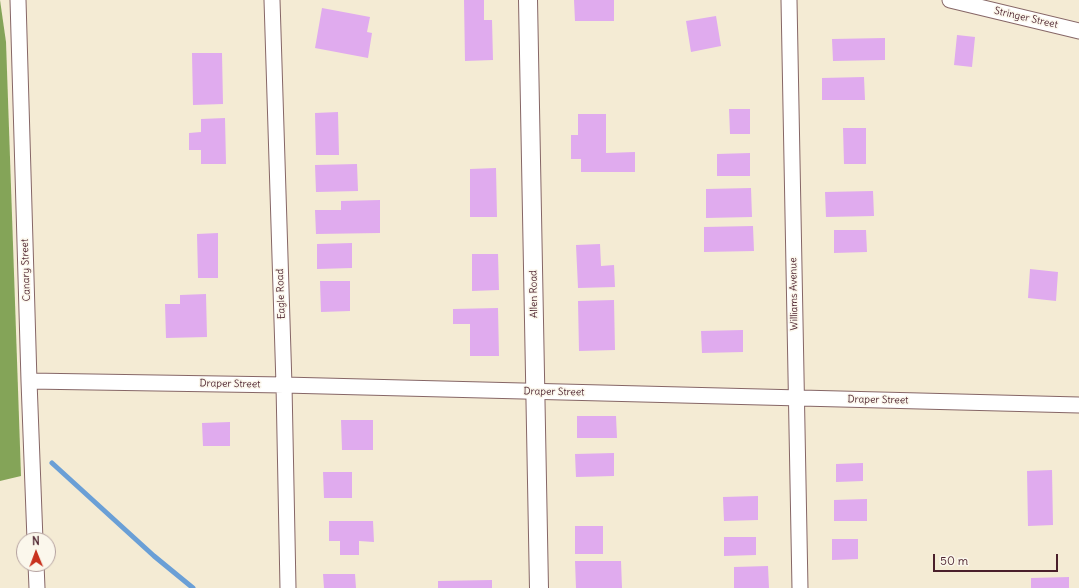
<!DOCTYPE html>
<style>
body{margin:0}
#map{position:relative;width:1079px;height:588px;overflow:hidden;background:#f4ebd4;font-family:Delius,sans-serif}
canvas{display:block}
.north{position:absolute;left:16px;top:532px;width:40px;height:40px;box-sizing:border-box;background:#fbf7ec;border:1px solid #b4a19f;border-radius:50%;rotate:359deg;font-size:11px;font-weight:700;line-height:16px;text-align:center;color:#4a1f2b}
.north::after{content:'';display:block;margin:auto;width:14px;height:18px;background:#c8321e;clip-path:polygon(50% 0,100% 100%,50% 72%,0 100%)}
.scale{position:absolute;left:933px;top:554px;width:125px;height:18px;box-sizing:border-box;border:2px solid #4a1f2b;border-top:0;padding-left:5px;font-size:12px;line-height:14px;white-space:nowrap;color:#4a1f2b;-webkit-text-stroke:3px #fbf7ec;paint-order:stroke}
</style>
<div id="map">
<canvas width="1079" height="588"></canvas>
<div class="north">N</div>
<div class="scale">50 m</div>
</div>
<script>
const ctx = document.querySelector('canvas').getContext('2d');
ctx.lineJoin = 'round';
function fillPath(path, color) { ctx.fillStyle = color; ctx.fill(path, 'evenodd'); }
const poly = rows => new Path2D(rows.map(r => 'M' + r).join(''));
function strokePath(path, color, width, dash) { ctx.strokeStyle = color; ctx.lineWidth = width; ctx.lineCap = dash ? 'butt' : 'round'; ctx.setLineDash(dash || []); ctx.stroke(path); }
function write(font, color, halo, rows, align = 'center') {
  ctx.font = font + ' Delius,sans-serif'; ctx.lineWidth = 3; ctx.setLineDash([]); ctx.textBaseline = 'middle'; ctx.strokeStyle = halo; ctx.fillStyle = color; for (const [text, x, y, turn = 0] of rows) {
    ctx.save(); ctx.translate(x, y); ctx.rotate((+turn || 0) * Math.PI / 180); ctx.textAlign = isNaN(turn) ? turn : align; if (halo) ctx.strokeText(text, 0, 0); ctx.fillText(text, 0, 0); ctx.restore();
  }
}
fillPath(poly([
 [0,0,6,42,21,476,0,481]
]), '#84a458');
strokePath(poly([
 [52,463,154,556,193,588]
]), '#6a9fd6', 5);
fillPath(poly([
 [464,0,484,0,484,20,492,20,493,60,465,61],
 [574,0,614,0,614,21,575,21],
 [322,8,370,17,367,32,372,33,368,58,315,48],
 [716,16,721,46,691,52,686,21],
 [957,35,975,37,972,67,954,65],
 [885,38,885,60,833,61,832,39],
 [192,53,222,53,223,104,193,105],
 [864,77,865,100,822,100,822,78],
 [729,109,750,109,750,134,730,134],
 [338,112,339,155,316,155,315,113],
 [578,114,606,114,606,153,635,152,635,172,581,172,581,159,571,159,571,135,578,135],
 [225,118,226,164,201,164,201,150,189,150,189,133,201,132,201,119],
 [843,128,866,128,866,164,844,164],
 [750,153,750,176,717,176,717,154],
 [357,164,358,191,316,192,315,165],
 [496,168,497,217,470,217,470,169],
 [751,188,752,217,706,218,706,189],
 [873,191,874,216,826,217,825,192],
 [380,200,380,233,316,234,315,210,341,210,341,201],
 [753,226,754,251,704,252,704,227],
 [834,230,866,230,867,252,834,253],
 [218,233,218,278,198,278,197,234],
 [352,243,352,268,317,269,317,244],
 [600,244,601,266,614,265,615,287,578,288,576,245],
 [472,254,498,254,499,290,472,291],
 [1030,269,1058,272,1056,301,1028,298],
 [320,281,350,281,350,311,321,312],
 [206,294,207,337,166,338,165,304,180,304,180,295],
 [614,300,615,350,579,351,578,301],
 [498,308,499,356,470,356,470,324,453,324,453,309],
 [743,330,743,352,702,353,701,331],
 [577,416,616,416,617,438,577,438],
 [341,420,373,420,373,450,342,450],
 [230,422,230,446,203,446,202,423],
 [614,453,614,476,576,477,575,454],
 [863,463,863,481,836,482,836,464],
 [1052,470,1053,525,1028,526,1027,471],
 [323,472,352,472,352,498,324,498],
 [758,496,758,520,724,521,723,497],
 [867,499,867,521,834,521,834,500],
 [329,521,373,521,374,542,359,541,359,555,340,555,340,541,329,541],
 [575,526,603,526,603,554,575,554],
 [724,537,756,537,756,555,724,556],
 [832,539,858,539,858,559,832,560],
 [575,561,621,561,622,588,576,588],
 [768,566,769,588,734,588,734,567],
 [323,574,355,574,356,588,324,588],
 [1069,577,1069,588,1031,588,1031,578],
 [492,580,492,588,438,588,438,581]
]), '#e0abee');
const minor = poly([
 [18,0,29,381,35,540],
 [272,0,284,385,288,588],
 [789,0,800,588],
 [950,0,1079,31],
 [29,381,284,385,1079,405],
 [36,564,37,588]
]);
const tertiary = poly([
 [528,0,539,588]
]);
strokePath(minor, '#866666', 17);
strokePath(tertiary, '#866666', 20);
strokePath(minor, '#fff', 15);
strokePath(tertiary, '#fff', 18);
write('10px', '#4a1f2b', '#fbf7ec', [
 ["Stringer Street",1026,18,13],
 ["Canary Street",26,270,-92],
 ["Eagle Road",281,294,-92],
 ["Allen Road",534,294,-91],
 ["Williams Avenue",794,294,-91],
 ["Draper Street",230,384,1],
 ["Draper Street",554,392,1],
 ["Draper Street",878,400,1]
]);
</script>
